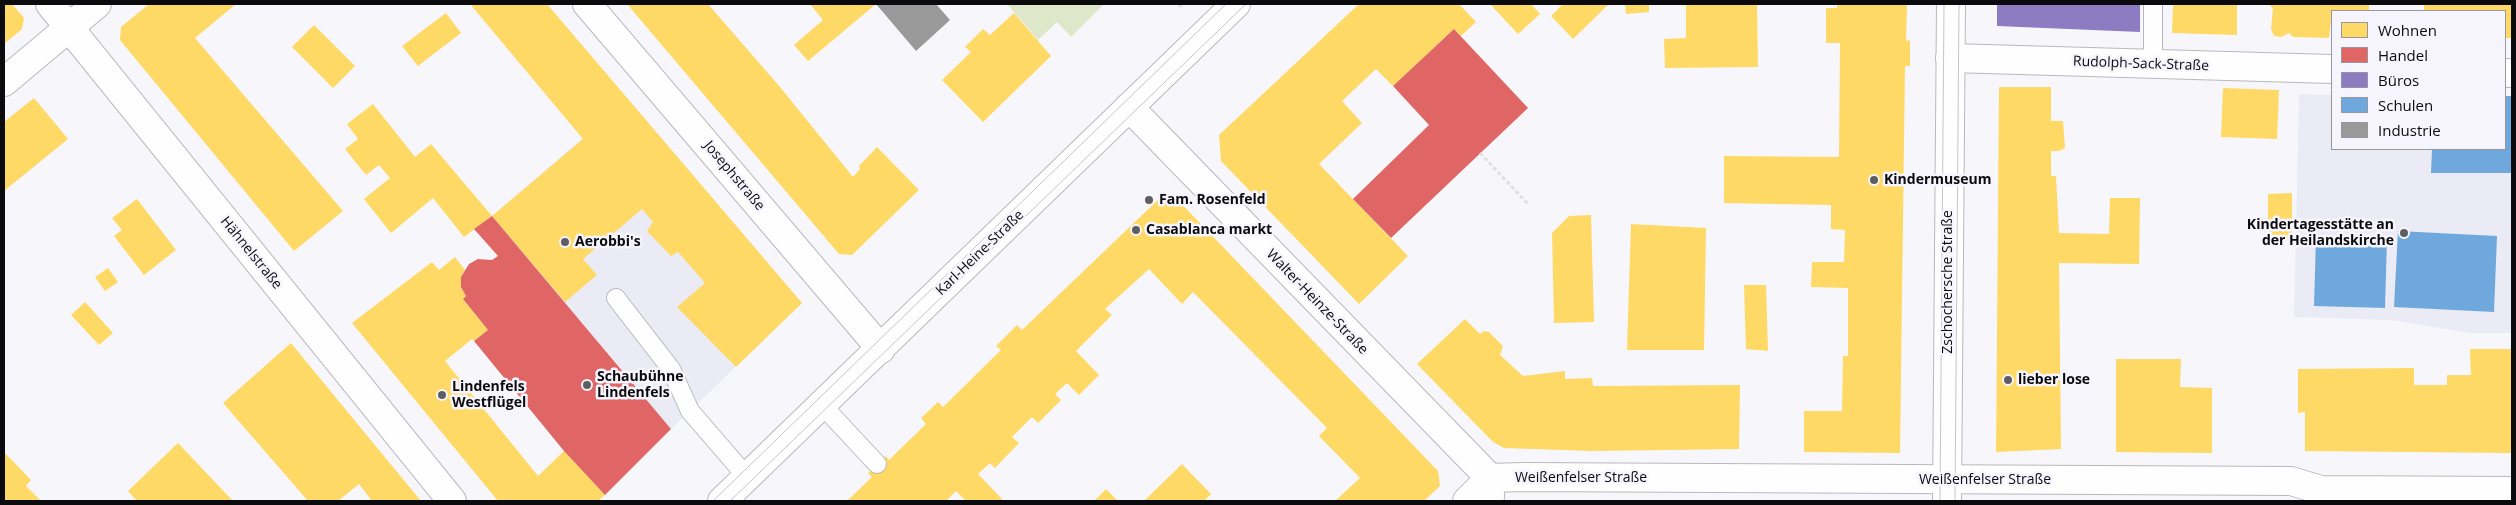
<!DOCTYPE html>
<meta charset="utf-8">
<style>
body{margin:0}
#map{position:relative;width:2516px;height:505px;overflow:hidden;background:#f7f7fb;font-family:"Open Sans",sans-serif}
canvas{display:block}
.frame{position:absolute;inset:0;border:5px solid #0b0b0e;pointer-events:none}
.legend{position:absolute;left:2331px;top:10px;width:175px;height:140px;box-sizing:border-box;background:#f6f5fd;border:1px solid #98979d;margin:0;padding:6px 9px;list-style:none;font-size:15px;color:#0b0b0e}
.legend li{display:flex;align-items:center;gap:10px;height:25px}
.legend b{width:25px;border:1px solid #98979d}
</style>
<div id="map">
<canvas width="2516" height="505"></canvas>
<div class="frame"></div>
<ul class="legend">
<li><b style="height:14px;background:#ffd966"></b>Wohnen</li>
<li><b style="height:14px;background:#e06666"></b>Handel</li>
<li><b style="height:14px;background:#8e7cc3"></b>Büros</li>
<li><b style="height:14px;background:#6fa8dc"></b>Schulen</li>
<li><b style="height:14px;background:#999"></b>Industrie</li>
</ul>
</div>
<script>
const ctx = document.querySelector('canvas').getContext('2d');
ctx.lineJoin = 'round';
function fillPath(path, color) { ctx.fillStyle = color; ctx.fill(path, 'evenodd'); }
const poly = rows => new Path2D(rows.map(r => 'M' + r).join(''));
function strokePath(path, color, width, dash) { ctx.strokeStyle = color; ctx.lineWidth = width; ctx.lineCap = dash ? 'butt' : 'round'; ctx.setLineDash(dash || []); ctx.stroke(path); }
function write(font, color, halo, rows, align = 'center') {
  ctx.font = font + ' "Open Sans",sans-serif'; ctx.lineWidth = 5; ctx.setLineDash([]); ctx.textBaseline = 'middle'; ctx.strokeStyle = halo; ctx.fillStyle = color; for (const [text, x, y, turn = 0] of rows) {
    ctx.save(); ctx.translate(x, y); ctx.rotate((+turn || 0) * Math.PI / 180); ctx.textAlign = isNaN(turn) ? turn : align; if (halo) ctx.strokeText(text, 0, 0); ctx.fillText(text, 0, 0); ctx.restore();
  }
}
fillPath(poly([
 [2299,94,2332,95,2332,149,2505,149,2505,96,2512,96,2512,333,2469,333,2391,320,2294,317],
 [628,99,802,303,671,429,492,216]
]), '#ebebf5');
fillPath(poly([
 [1007,4,1104,4,1071,37,1057,22,1038,40]
]), '#dfe7cb');
fillPath(poly([
 [4,4,12,4,24,18,22,29,4,44],
 [149,4,236,4,195,38,343,211,294,251,120,40,121,27],
 [470,4,547,4,802,303,736,367,677,307,705,283,678,252,671,256,647,231,653,222,642,209,583,259,597,275,565,302,492,216,464,237,433,198,391,233,364,199,390,178,379,165,366,175,345,149,358,139,347,124,373,104,415,157,431,144,492,216,583,139],
 [627,4,708,4,780,87,853,177,860,169,859,166,877,147,919,190,852,255,839,254],
 [810,4,876,4,808,61,794,45,823,20],
 [1359,4,1459,4,1476,22,1461,36,1454,29,1393,86,1376,69,1342,101,1362,123,1319,164,1408,256,1359,304,1221,161,1219,135],
 [1490,4,1531,4,1540,14,1518,34],
 [1563,4,1609,4,1573,39,1551,16],
 [1625,4,1649,4,1649,12,1626,14],
 [1686,4,1757,4,1758,67,1665,68,1664,39,1686,38],
 [1837,4,1907,4,1906,41,1910,40,1910,66,1905,66,1900,453,1804,452,1804,411,1842,411,1843,356,1848,356,1848,288,1811,287,1812,262,1844,262,1845,230,1831,229,1831,205,1724,203,1724,156,1839,157,1840,43,1826,43,1826,8,1837,8],
 [2173,4,2237,4,2237,35,2172,33],
 [2269,4,2369,4,2369,11,2332,11,2329,38,2293,37,2289,33,2281,37,2274,36,2271,29,2273,9],
 [2424,4,2512,4,2512,38,2505,38,2505,11,2424,11],
 [446,13,461,33,418,66,402,46],
 [1014,13,1051,56,983,122,942,80,971,52,965,47,983,29,990,35],
 [314,25,355,66,333,88,292,47],
 [1999,87,2051,87,2051,121,2063,121,2065,148,2059,151,2051,151,2051,176,2056,176,2059,233,2109,234,2110,198,2140,198,2139,264,2059,263,2061,449,1996,452],
 [2223,88,2279,90,2277,139,2221,137],
 [34,98,68,139,4,191,4,122],
 [2292,193,2292,240,2268,241,2268,194],
 [1161,197,1175,197,1438,471,1440,486,1424,501,1335,501,1360,478,1319,436,1327,428,1193,292,1182,304,1149,269,1105,309,1112,315,1076,351,1099,375,1079,395,1067,383,1055,394,1061,400,1038,423,1032,417,1012,437,1019,443,995,468,990,463,978,474,1002,499,1000,501,966,501,956,491,946,501,847,501,872,477,868,473,877,464,886,456,889,460,926,424,921,418,938,402,943,407,1001,350,996,346,1017,325,1022,330],
 [137,199,176,250,144,275,114,236,122,230,112,218],
 [1591,215,1594,322,1554,323,1552,233,1569,216],
 [1631,224,1706,228,1704,350,1627,350],
 [455,257,465,270,461,277,461,287,466,296,463,299,488,330,474,341,472,339,445,361,538,476,564,451,605,495,598,501,498,501,352,323,432,262,439,270],
 [108,268,118,282,105,291,95,277],
 [1744,285,1766,285,1768,351,1746,349],
 [85,302,113,333,99,345,71,315],
 [1465,319,1480,334,1484,331,1489,332,1503,346,1500,355,1523,376,1565,371,1565,379,1592,378,1593,386,1740,385,1739,449,1592,451,1504,448,1493,442,1417,364],
 [291,343,309,365,421,501,372,501,359,484,338,501,308,501,223,403],
 [2470,349,2512,349,2512,453,2305,451,2305,412,2298,413,2298,369,2414,368,2414,385,2447,385,2447,375,2471,375],
 [2116,359,2181,359,2180,387,2212,388,2212,453,2116,452],
 [178,443,233,501,137,501,128,491],
 [4,452,31,480,26,486,41,501,4,501],
 [1182,464,1211,494,1204,501,1144,501],
 [1106,489,1118,501,1094,501]
]), '#ffd966');
fillPath(poly([
 [1454,29,1528,108,1391,238,1353,199,1429,125,1393,86],
 [492,216,671,429,605,495,564,451,474,341,488,330,463,299,466,296,461,287,461,277,469,264,478,259,492,260,498,256,474,229]
]), '#e06666');
fillPath(poly([
 [1997,4,2140,4,2140,32,1997,26]
]), '#8e7cc3');
fillPath(poly([
 [2505,96,2512,96,2512,173,2431,173,2432,149,2505,149],
 [2398,231,2497,236,2494,312,2394,307],
 [2316,236,2387,238,2385,308,2314,306]
]), '#6fa8dc');
fillPath(poly([
 [876,4,936,4,950,20,916,51]
]), '#999');
const service = poly([
 [2153,4,2153,65],
 [616,298,671,369,690,411,747,477],
 [822,405,877,464]
]);
const minor = poly([
 [50,4,452,501],
 [587,4,881,349],
 [1950,58,2332,69],
 [2505,73,2512,73],
 [4,82,97,4],
 [1129,107,1490,478,1490,497],
 [1467,501,1490,478,1523,477,2291,481,2321,490,2512,491]
]);
const tertiary = poly([
 [722,501,1236,4]
]);
const secondary = poly([
 [1947,501,1951,4]
]);
strokePath(service, '#b9b9bd', 20);
strokePath(minor, '#b9b9bd', 30);
strokePath(tertiary, '#b9b9bd', 30);
strokePath(secondary, '#b9b9bd', 30);
strokePath(poly([
 [1179,4,1183,9],
 [1480,153,1528,204]
]), '#e0e0e1', 3, [4, 2.5]);
strokePath(service, '#fefefe', 18);
strokePath(minor, '#fefefe', 28);
strokePath(tertiary, '#fefefe', 28);
strokePath(secondary, '#fefefe', 28);
strokePath(poly([
 [713,501,1226,4],
 [730,501,1246,4],
 [1940,501,1944,4],
 [1955,501,1959,4]
]), '#c6c6c7', 1);
for (const [x, y, r, color] of [
 [1874,180,5,"#5e5e61"],
 [1149,200,5,"#5e5e61"],
 [1136,230,5,"#5e5e61"],
 [2404,233,5,"#5e5e61"],
 [565,242,5,"#5e5e61"],
 [2008,380,5,"#5e5e61"],
 [587,385,5,"#5e5e61"],
 [442,395,5,"#5e5e61"]
]) { const dot = new Path2D(); dot.arc(x, y, r, 0, 2 * Math.PI); ctx.fillStyle = color; ctx.fill(dot); strokePath(dot, '#f6f5fd', 2); }
write('14px', '#0b0b0e', '#f6f5fd', [
 ["Rudolph-Sack-Straße",2141,64,2],
 ["Josephstraße",734,176,50],
 ["Hähnelstraße",251,253,51],
 ["Karl-Heine-Straße",980,253,-44],
 ["Zschochersche Straße",1948,282,-90],
 ["Walter-Heinze-Straße",1317,302,46],
 ["Weißenfelser Straße",1581,478],
 ["Weißenfelser Straße",1985,480]
]);
write('bold 14px', '#0b0b0e', '#f6f5fd', [
 ["Kindermuseum",1884,180],
 ["Fam. Rosenfeld",1159,200],
 ["Kindertagesstätte an",2394,225,"right"],
 ["der Heilandskirche",2394,241,"right"],
 ["Casablanca markt",1146,230],
 ["Aerobbi's",575,242],
 ["Schaubühne",597,377],
 ["Lindenfels",597,393],
 ["lieber lose",2018,380],
 ["Lindenfels",452,387],
 ["Westflügel",452,403]
], 'left');
</script>
